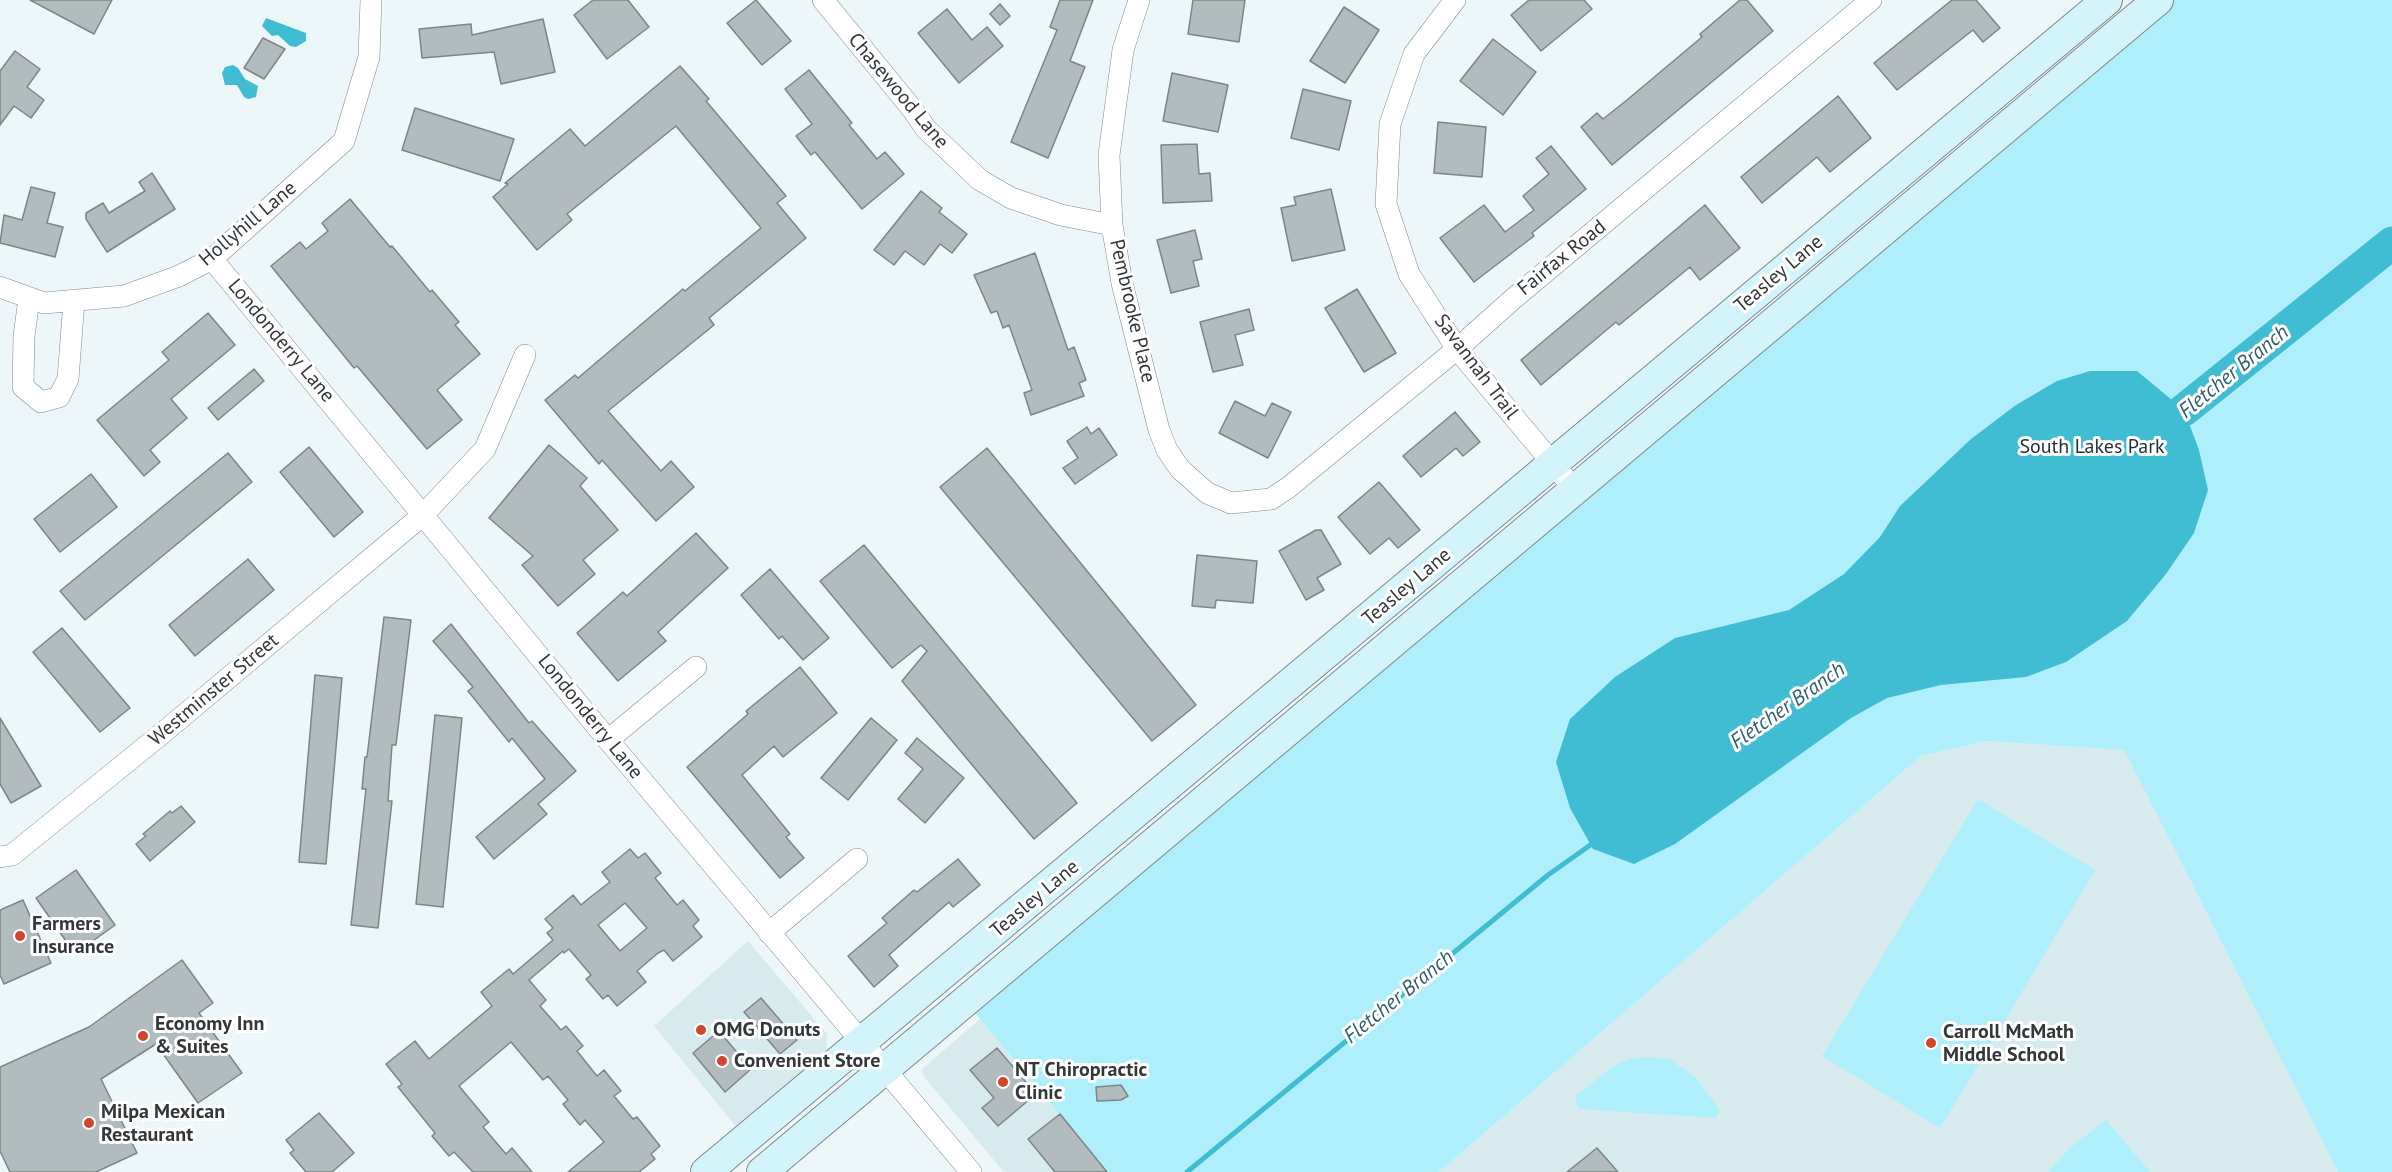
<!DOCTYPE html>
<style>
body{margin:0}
canvas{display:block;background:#edf7fa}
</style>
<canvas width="2392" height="1172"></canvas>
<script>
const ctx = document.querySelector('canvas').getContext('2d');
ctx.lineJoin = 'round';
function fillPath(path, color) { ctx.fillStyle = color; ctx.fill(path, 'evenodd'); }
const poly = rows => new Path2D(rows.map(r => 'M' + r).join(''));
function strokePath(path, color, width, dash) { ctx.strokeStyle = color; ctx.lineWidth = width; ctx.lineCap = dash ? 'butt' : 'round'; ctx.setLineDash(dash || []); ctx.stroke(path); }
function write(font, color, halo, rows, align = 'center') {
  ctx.font = font + ' "PT Sans",sans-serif'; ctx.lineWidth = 6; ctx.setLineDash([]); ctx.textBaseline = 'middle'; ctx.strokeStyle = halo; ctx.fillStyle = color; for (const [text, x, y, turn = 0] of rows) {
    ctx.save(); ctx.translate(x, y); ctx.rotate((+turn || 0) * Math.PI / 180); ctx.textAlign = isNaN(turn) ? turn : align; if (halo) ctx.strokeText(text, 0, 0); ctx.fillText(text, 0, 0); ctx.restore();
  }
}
fillPath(poly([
 [1986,741,2124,750,2338,1172,1439,1172,1921,756],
 [748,941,827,1034,826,1058,738,1129,654,1026],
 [980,1019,1058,1111,1108,1172,1004,1172,925,1078,921,1070]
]), '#d7ebee');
fillPath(poly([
 [2157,0,2392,0,2392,1172,2338,1172,2124,750,1986,741,1921,756,1439,1172,1108,1172,966,1002],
 [1978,799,2095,870,1940,1128,1822,1056],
 [1647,1057,1669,1059,1694,1076,1718,1107,1719,1112,1716,1118,1580,1109,1577,1105,1576,1096,1611,1068,1628,1059],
 [2106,1120,2150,1172,2048,1172,2070,1148]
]), '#afeefb');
fillPath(poly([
 [266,18,306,33,306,41,296,47,290,46,278,35,272,36,262,26],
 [233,65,238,68,245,79,258,86,256,97,248,99,244,97,237,85,225,85,222,73,225,67],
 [2090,371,2137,371,2184,410,2199,450,2208,490,2194,533,2166,574,2127,621,2066,662,2026,677,1941,685,1887,698,1851,718,1675,844,1634,864,1593,849,1570,808,1556,762,1570,719,1615,677,1675,638,1789,610,1844,574,1880,537,1900,506,1971,439,2016,405,2057,381]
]), '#41bdd3');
strokePath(poly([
 [1187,1172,1548,875,1596,841]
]), '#41bdd3', 5);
strokePath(poly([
 [2184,410,2392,243]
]), '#41bdd3', 33);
const building = poly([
 [30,0,112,0,94,34,30,0],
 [593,0,628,0,649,27,607,59,574,15,593,0],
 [756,0,791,41,762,65,727,23,756,0],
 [1060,0,1093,0,1070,61,1085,67,1048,158,1011,142,1057,30,1050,27,1060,0],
 [1193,0,1245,0,1239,42,1188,34,1193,0],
 [1529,0,1584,0,1592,9,1541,51,1511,15,1529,0],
 [1740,0,1747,0,1773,31,1612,165,1581,127,1597,113,1603,119,1627,100,1702,37,1700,34,1740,0],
 [1952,0,1976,0,2000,28,1983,42,1973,30,1897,90,1874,63,1952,0],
 [1000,4,1010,16,1000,25,990,14,1000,4],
 [1344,7,1379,30,1345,83,1310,61,1344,7],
 [947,9,972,40,987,27,1003,46,959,83,918,33,947,9],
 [543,19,555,72,501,84,494,52,422,58,419,29,471,24,472,35,543,19],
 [263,38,285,49,264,79,244,68,263,38],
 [1493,39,1536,72,1503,115,1460,81,1493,39],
 [15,51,40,69,27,87,44,100,31,118,14,106,0,125,0,71,15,51],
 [680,66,709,99,706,101,786,196,777,203,806,238,709,318,714,325,608,411,661,471,671,461,694,487,656,521,602,460,599,464,545,400,575,375,578,378,683,289,685,291,761,228,676,126,567,214,572,220,537,250,493,197,508,184,505,183,570,129,585,146,680,66],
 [809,70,852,123,849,125,877,159,885,152,904,174,862,209,815,152,811,155,796,136,812,124,785,89,809,70],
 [1172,73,1228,85,1218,132,1163,121,1172,73],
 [1303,89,1351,101,1339,150,1291,138,1303,89],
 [1838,96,1871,138,1830,172,1817,157,1762,203,1741,177,1838,96],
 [415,108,514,139,500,181,402,150,415,108],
 [1438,122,1486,127,1482,177,1434,173,1438,122],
 [1197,144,1199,174,1210,173,1212,201,1163,203,1161,145,1197,144],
 [1551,146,1586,189,1532,233,1534,236,1474,282,1440,238,1484,205,1505,232,1534,210,1523,196,1549,174,1536,158,1551,146],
 [152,173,175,209,107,252,86,219,86,213,103,203,109,213,145,191,139,182,152,173],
 [31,187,55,193,47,223,63,227,55,257,0,243,4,215,22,220,31,187],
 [1331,189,1345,250,1292,261,1281,208,1296,205,1294,197,1331,189],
 [921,191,942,208,939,212,967,234,952,253,940,244,924,265,905,251,894,265,874,250,921,191],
 [350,199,390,247,392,246,430,292,432,290,459,322,455,325,480,354,437,390,462,420,427,449,357,366,354,368,271,266,300,242,306,249,328,231,322,223,350,199],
 [1705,205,1740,248,1700,280,1690,267,1619,325,1616,322,1541,385,1521,360,1705,205],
 [1195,230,1202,259,1193,261,1199,286,1171,293,1157,240,1195,230],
 [1035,253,1068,350,1074,347,1086,380,1079,383,1084,396,1031,415,1024,393,1032,390,1009,325,1003,328,997,311,991,313,974,275,1035,253],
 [1357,289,1396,353,1364,372,1325,308,1357,289],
 [1249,309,1254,330,1235,335,1243,365,1213,372,1200,322,1249,309],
 [208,313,235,345,171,399,187,418,150,450,160,462,144,476,97,420,169,360,162,352,208,313],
 [254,369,264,381,218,420,208,408,254,369],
 [1235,401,1265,416,1272,403,1291,412,1268,458,1219,433,1235,401],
 [1455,412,1480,442,1463,456,1456,448,1421,477,1403,456,1455,412],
 [1087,427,1091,434,1099,428,1117,455,1075,484,1063,468,1078,458,1067,441,1087,427],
 [549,445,587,478,580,486,618,530,583,560,595,574,558,606,522,565,533,556,489,518,549,445],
 [309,447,363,512,334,537,280,472,309,447],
 [987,448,1196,705,1152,741,940,487,987,448],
 [228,453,252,482,85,620,60,591,228,453],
 [91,474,117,507,60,552,34,519,91,474],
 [1379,482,1420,530,1398,548,1389,538,1370,554,1338,517,1379,482],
 [1316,530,1321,530,1341,564,1317,578,1324,590,1306,600,1279,551,1316,530],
 [696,533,728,568,658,632,666,641,618,681,577,633,623,592,627,596,696,533],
 [864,545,1077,803,1034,839,902,681,927,651,921,645,892,668,820,581,864,545],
 [1197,555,1257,561,1253,603,1216,600,1215,608,1192,606,1197,555],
 [248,559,274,590,195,656,169,625,248,559],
 [770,569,829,638,803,660,782,636,779,639,741,595,770,569],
 [384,617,411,620,396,745,392,745,388,801,392,801,378,928,351,925,366,789,362,789,365,757,367,757,384,617],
 [451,624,529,723,532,721,576,771,538,804,547,814,494,859,476,837,545,779,512,738,509,742,468,691,473,687,433,641,451,624],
 [62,628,130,708,100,732,33,652,62,628],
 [800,667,837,713,783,757,774,746,742,775,790,834,786,837,804,858,780,878,687,767,748,714,746,711,800,667],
 [315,675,342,678,326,864,299,862,315,675],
 [435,715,462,718,443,907,416,904,435,715],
 [0,718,41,786,11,803,0,784,0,718],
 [871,718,897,740,848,800,821,778,871,718],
 [917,738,964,778,925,823,898,799,923,769,905,753,917,738],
 [181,806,195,822,150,861,136,844,146,836,143,834,170,811,172,813,181,806],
 [630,849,638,858,645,853,661,873,655,878,677,905,683,900,699,920,693,926,702,937,673,961,664,950,658,953,637,971,646,982,617,1006,608,995,603,999,586,979,591,975,569,949,564,953,563,951,529,980,546,1000,540,1006,561,1030,566,1026,583,1046,577,1051,597,1076,604,1070,621,1091,614,1096,633,1119,637,1117,660,1146,651,1154,655,1159,639,1172,568,1172,604,1142,585,1120,580,1125,563,1104,568,1100,548,1076,543,1080,511,1042,459,1086,489,1122,483,1127,506,1154,512,1148,532,1172,473,1172,454,1152,449,1156,432,1136,435,1133,398,1087,402,1084,386,1064,415,1041,429,1059,492,1006,481,992,509,969,513,974,553,940,547,933,553,928,545,919,573,895,581,905,588,899,610,882,602,872,630,849],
 [625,903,647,928,620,951,598,925,625,903],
 [958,859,980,885,953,907,949,902,889,955,898,966,874,987,848,956,887,923,882,918,914,890,917,892,958,859],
 [76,870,115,925,75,954,36,898,76,870],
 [23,900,51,963,4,984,0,975,0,910,23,900],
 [182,960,213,1003,199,1013,242,1073,198,1103,156,1044,101,1079,137,1153,96,1172,10,1172,0,1151,0,1067,89,1027,182,960],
 [761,998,797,1040,780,1054,744,1012,761,998],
 [719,1031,751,1069,725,1092,693,1053,719,1031],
 [997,1048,1036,1094,998,1126,982,1108,994,1098,970,1070,997,1048],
 [1121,1085,1128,1096,1121,1100,1097,1101,1096,1087,1121,1085],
 [319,1113,354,1153,332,1172,306,1172,290,1153,294,1150,286,1140,319,1113],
 [1060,1114,1107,1172,1055,1172,1028,1139,1060,1114],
 [1597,1148,1618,1172,1567,1172,1597,1148]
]);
fillPath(building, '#b2bcbe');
strokePath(building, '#7c8587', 1.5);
const minor = poly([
 [823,0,913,110,926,129,980,180,1011,198,1061,215,1112,225],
 [1139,0,1123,50,1109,155,1112,225,1122,283,1159,430,1167,450,1180,469,1207,493,1231,503,1271,499,1289,487,1457,349,1513,299,1871,0],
 [1455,0,1414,54,1390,124,1386,204,1409,274,1457,349,1575,490],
 [212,259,608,740,971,1172],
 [0,287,44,303,124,296,179,276,212,259,344,141,369,57,371,0],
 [29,299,24,336,23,387,41,402,59,397,68,379,74,301],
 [608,740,696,667],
 [0,857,12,855,159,736,423,515,485,449,525,355],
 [769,933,857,859]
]);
const secondary = poly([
 [706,1172,2107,0],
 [762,1172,2158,0]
]);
strokePath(minor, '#80898b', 22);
strokePath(secondary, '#80898b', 32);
strokePath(minor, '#fff', 21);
strokePath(secondary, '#d3f4fb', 30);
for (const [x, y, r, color] of [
 [20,936,6,"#d0452c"],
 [701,1030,6,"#d0452c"],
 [143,1036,6,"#d0452c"],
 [1931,1043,6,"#d0452c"],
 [722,1061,6,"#d0452c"],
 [1003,1082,6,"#d0452c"],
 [89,1123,6,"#d0452c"]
]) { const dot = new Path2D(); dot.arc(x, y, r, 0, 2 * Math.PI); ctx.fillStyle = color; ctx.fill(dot); strokePath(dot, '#fff', 2); }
write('20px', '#333738', '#fff', [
 ["Chasewood Lane",898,91,50],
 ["Hollyhill Lane",248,224,-40],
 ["Fairfax Road",1562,258,-39],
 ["Teasley Lane",1779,274,-40],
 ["Pembrooke Place",1132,311,77],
 ["Londonderry Lane",281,341,50],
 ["Savannah Trail",1476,367,53],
 ["Teasley Lane",1407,587,-40],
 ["Westminster Street",214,690,-40],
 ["Londonderry Lane",590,717,51],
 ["Teasley Lane",1035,899,-40]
]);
write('20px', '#1b3035', '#fff', [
 ["South Lakes Park",2092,447]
]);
write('bold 20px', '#333738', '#fff', [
 ["Farmers",32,924],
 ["Insurance",32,947],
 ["Economy Inn",155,1024],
 ["& Suites",155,1047],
 ["OMG Donuts",713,1030],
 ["Carroll McMath",1943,1032],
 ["Middle School",1943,1055],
 ["Convenient Store",734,1061],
 ["NT Chiropractic",1015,1070],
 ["Clinic",1015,1093],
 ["Milpa Mexican",101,1112],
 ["Restaurant",101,1135]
], 'left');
write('italic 21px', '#2d5f69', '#fff', [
 ["Fletcher Branch",2234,372,-39],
 ["Fletcher Branch",1788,706,-35],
 ["Fletcher Branch",1399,997,-39]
]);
</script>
